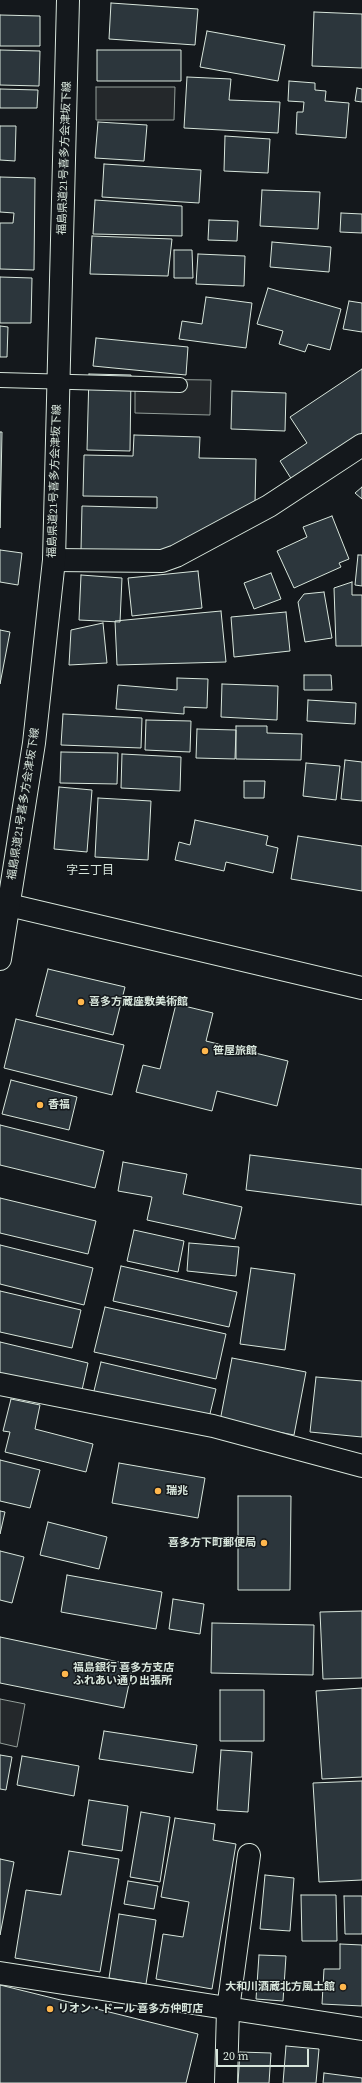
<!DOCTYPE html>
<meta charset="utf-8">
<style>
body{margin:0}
#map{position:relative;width:362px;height:2083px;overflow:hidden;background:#14181c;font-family:"Source Serif 4",serif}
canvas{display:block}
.scale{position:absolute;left:216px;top:2049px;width:93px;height:18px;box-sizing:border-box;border:2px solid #d8e6dc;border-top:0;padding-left:5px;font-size:12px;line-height:14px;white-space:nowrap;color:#d8e6dc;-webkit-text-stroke:3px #14181c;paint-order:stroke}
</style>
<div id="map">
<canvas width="362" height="2083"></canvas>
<div class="scale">20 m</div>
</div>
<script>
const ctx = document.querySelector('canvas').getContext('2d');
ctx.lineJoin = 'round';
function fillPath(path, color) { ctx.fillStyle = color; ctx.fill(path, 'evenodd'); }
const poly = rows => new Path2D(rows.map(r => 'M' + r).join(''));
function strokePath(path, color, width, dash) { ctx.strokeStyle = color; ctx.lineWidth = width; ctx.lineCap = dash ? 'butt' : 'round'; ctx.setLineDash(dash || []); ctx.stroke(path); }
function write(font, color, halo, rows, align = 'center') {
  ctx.font = font + ' "Source Serif 4","Noto Sans JP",serif'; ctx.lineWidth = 3; ctx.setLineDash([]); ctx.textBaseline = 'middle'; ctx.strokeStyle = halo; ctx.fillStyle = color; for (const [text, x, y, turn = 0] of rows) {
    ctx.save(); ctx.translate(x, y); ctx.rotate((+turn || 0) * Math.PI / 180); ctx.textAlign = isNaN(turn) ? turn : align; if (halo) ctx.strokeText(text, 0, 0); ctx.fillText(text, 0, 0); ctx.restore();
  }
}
const parking = poly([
 [96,87,175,87,174,120,96,120,96,87],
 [135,379,211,380,210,415,135,413,135,379],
 [0,1699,25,1704,17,1747,0,1743,0,1699]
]);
fillPath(parking, '#24282b');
strokePath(parking, '#939e99', 1);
const building = poly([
 [111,3,198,9,195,45,109,39,111,3],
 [314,12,362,14,362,68,312,66,314,12],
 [0,15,40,16,40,46,0,46,0,15],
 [207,31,285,45,278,81,200,67,207,31],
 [0,50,40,51,39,86,0,85,0,50],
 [97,50,181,50,181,81,97,81,97,50],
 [187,77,231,79,229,100,280,102,278,133,184,128,187,77],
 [289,81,315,83,315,90,326,91,325,101,349,103,346,138,296,134,297,112,303,112,304,102,288,101,289,81],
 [357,88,362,89,362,102,355,101,357,88],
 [0,89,38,90,37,108,0,108,0,89],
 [98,122,147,125,144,161,95,158,98,122],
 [0,126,16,126,15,161,0,160,0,126],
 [225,136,270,139,268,173,224,171,225,136],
 [104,164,201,170,199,203,102,197,104,164],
 [0,177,35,178,34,270,0,269,0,223,13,223,14,213,0,212,0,177],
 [262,190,320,192,318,229,260,226,262,190],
 [95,200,182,206,182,236,93,234,95,200],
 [341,213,362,214,362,233,340,232,341,213],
 [209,220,238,221,237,241,208,240,209,220],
 [92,236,172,239,168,276,90,274,92,236],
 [272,242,331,247,329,272,270,267,272,242],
 [174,250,192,250,193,278,174,278,174,250],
 [198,254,245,256,244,286,196,284,198,254],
 [0,277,32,278,31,323,0,323,0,277],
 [268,288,341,309,330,350,308,344,305,352,279,344,283,331,257,324,268,288],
 [206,297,252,303,246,348,179,339,182,321,202,324,206,297],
 [349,301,362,303,362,332,343,329,349,301],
 [0,326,8,327,7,357,0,357,0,326],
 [96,338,188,347,186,375,93,366,96,338],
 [362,369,362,433,292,480,280,461,307,443,290,417,362,369],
 [89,374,131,375,130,451,87,450,89,374],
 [232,391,286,393,285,431,231,429,232,391],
 [0,432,2,432,0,528,0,432],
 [134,435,200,437,199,458,256,459,255,504,172,552,81,550,82,506,157,508,157,497,83,496,84,455,133,456,134,435],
 [362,487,362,499,355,493,362,487],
 [332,516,349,559,339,563,341,567,294,588,277,551,307,537,303,527,332,516],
 [0,550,22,553,18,585,0,582,0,550],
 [358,555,362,555,362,586,355,585,358,555],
 [198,571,202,608,132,616,128,578,198,571],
 [271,573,281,599,254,609,244,583,271,573],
 [81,575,122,578,120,622,79,620,81,575],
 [352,582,352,595,362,595,362,646,336,646,334,588,352,582],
 [324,592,332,638,305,642,298,602,304,594,324,592],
 [221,611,226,662,117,665,115,621,221,611],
 [286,612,290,651,234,657,231,617,286,612],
 [103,623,107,663,69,665,71,630,103,623],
 [0,630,10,632,0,684,0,630],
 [304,675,331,675,332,690,304,690,304,675],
 [177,678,208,679,207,708,184,707,184,714,116,709,118,685,177,690,177,678],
 [222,684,278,686,277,720,221,717,222,684],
 [308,700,356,703,355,724,307,721,308,700],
 [63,714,142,718,141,748,61,745,63,714],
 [146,720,191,721,190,752,145,750,146,720],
 [236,726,267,726,267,733,302,734,301,760,236,759,236,726],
 [197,729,236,730,235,759,196,758,197,729],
 [61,752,118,753,117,784,60,783,61,752],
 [122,754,181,757,180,791,121,788,122,754],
 [345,760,362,762,362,801,341,799,345,760],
 [306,763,340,766,336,800,303,796,306,763],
 [244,781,265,781,264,798,244,798,244,781],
 [59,787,92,790,87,852,54,849,59,787],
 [98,798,151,801,148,860,95,857,98,798],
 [195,820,268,836,266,845,278,848,273,873,226,862,224,871,175,860,179,842,190,845,195,820],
 [298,836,362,846,362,891,291,879,298,836],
 [48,969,125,987,113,1035,36,1016,48,969],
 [176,1004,213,1013,206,1041,288,1061,277,1106,217,1091,212,1111,136,1092,143,1065,160,1069,176,1004],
 [16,1019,124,1045,112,1095,4,1068,16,1019],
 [11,1080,77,1097,69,1130,2,1114,11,1080],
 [0,1125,104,1151,95,1188,0,1165,0,1125],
 [250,1155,362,1169,362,1205,246,1190,250,1155],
 [123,1162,187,1174,183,1194,242,1207,235,1239,147,1220,152,1197,118,1191,123,1162],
 [0,1198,96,1221,88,1254,0,1233,0,1198],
 [134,1230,184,1241,178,1272,127,1261,134,1230],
 [189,1243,239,1247,236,1276,187,1271,189,1243],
 [0,1245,93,1268,84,1305,0,1284,0,1245],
 [121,1266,237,1292,229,1327,113,1301,121,1266],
 [251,1268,295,1274,285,1350,240,1344,251,1268],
 [0,1291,81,1310,72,1348,0,1332,0,1291],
 [105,1307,226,1334,216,1379,94,1352,105,1307],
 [0,1342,88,1363,80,1399,0,1380,0,1342],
 [232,1358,306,1372,294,1435,220,1421,232,1358],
 [101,1362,216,1389,208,1422,93,1395,101,1362],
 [316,1377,362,1381,362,1437,310,1432,316,1377],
 [11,1399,40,1405,35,1429,93,1444,86,1472,5,1452,10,1432,3,1431,11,1399],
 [0,1460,40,1470,30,1508,0,1501,0,1460],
 [119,1463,205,1478,198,1518,112,1503,119,1463],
 [238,1496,291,1496,290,1590,238,1590,238,1496],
 [0,1511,5,1512,0,1534,0,1511],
 [48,1522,107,1537,99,1569,40,1555,48,1522],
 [0,1551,24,1557,12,1603,0,1600,0,1551],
 [67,1575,162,1592,156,1629,61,1612,67,1575],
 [173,1599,204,1604,200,1634,169,1629,173,1599],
 [362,1611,362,1678,323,1679,320,1612,362,1611],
 [212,1623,314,1625,313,1675,211,1673,212,1623],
 [0,1637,133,1665,124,1708,0,1683,0,1637],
 [362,1688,362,1777,322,1779,316,1691,362,1688],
 [220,1690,264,1690,264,1741,220,1741,220,1690],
 [104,1731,197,1745,193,1773,99,1759,104,1731],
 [221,1750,252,1752,248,1812,217,1810,221,1750],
 [0,1755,12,1757,6,1790,0,1789,0,1755],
 [22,1756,79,1766,74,1796,17,1785,22,1756],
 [362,1781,362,1880,319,1882,313,1783,362,1781],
 [89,1800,128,1806,122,1851,82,1845,89,1800],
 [141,1812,170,1817,160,1882,130,1877,141,1812],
 [175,1818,215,1824,213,1840,236,1844,212,1989,156,1979,163,1934,183,1937,189,1902,161,1897,175,1818],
 [69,1851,119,1859,100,1972,15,1958,26,1890,61,1895,69,1851],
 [0,1859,14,1862,0,1935,0,1859],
 [265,1875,294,1878,290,1931,260,1929,265,1875],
 [128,1881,158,1886,154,1909,124,1904,128,1881],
 [301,1895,336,1895,337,1941,302,1941,301,1895],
 [344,1896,362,1896,362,1934,345,1934,344,1896],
 [119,1914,156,1920,146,1984,109,1978,119,1914],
 [340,1944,362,1945,362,2006,322,2004,324,1969,340,1969,340,1944],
 [259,1955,286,1956,283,2001,256,1999,259,1955],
 [0,1985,198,2034,186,2083,0,2083,0,1985],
 [286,2046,319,2049,316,2083,283,2083,286,2046],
 [240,2052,271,2053,269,2083,238,2083,240,2052],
 [324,2073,362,2078,362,2083,323,2083,324,2073]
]);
fillPath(building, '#2c363c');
strokePath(building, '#d8e6dc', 1);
const lane = poly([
 [0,380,180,385]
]);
const street = poly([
 [54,560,162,561,176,556,269,506,362,445],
 [0,1384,213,1426,362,1466],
 [0,1973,362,2029],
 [226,2083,228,2009,249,1855]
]);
const secondary = poly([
 [0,903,362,988]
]);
const primary = poly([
 [0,959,34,743,54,560,68,0]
]);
strokePath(lane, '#d8e6dc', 16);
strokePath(street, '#d8e6dc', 24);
strokePath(secondary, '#d8e6dc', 24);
strokePath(primary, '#d8e6dc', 24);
strokePath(lane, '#14181c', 14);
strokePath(street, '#14181c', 22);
strokePath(secondary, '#14181c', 22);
strokePath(primary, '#14181c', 22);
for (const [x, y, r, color] of [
 [81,1002,4,"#ffb74d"],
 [205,1051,4,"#ffb74d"],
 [40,1105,4,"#ffb74d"],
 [158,1491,4,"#ffb74d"],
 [264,1543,4,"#ffb74d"],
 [65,1674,4,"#ffb74d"],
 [343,1987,4,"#ffb74d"],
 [50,2009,4,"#ffb74d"]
]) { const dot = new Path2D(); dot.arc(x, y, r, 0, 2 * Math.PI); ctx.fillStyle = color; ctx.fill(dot); strokePath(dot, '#14181c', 1.5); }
write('11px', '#d8e6dc', '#14181c', [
 ["福島県道21号喜多方会津坂下線",65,158,-88],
 ["福島県道21号喜多方会津坂下線",55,481,-88],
 ["福島県道21号喜多方会津坂下線",24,804,-81]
]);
write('bold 11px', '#d8e6dc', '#14181c', [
 ["喜多方蔵座敷美術館",89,1002],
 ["笹屋旅館",213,1051],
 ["香福",48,1105],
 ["瑞兆",166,1491],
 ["喜多方下町郵便局",256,1543,"right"],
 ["福島銀行 喜多方支店",73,1668],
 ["ふれあい通り出張所",73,1681],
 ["大和川酒蔵北方風土館",335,1987,"right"],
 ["リオン・ドール 喜多方仲町店",58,2009]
], 'left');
write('12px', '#d8e6dc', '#14181c', [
 ["字三丁目",90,871]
]);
</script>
